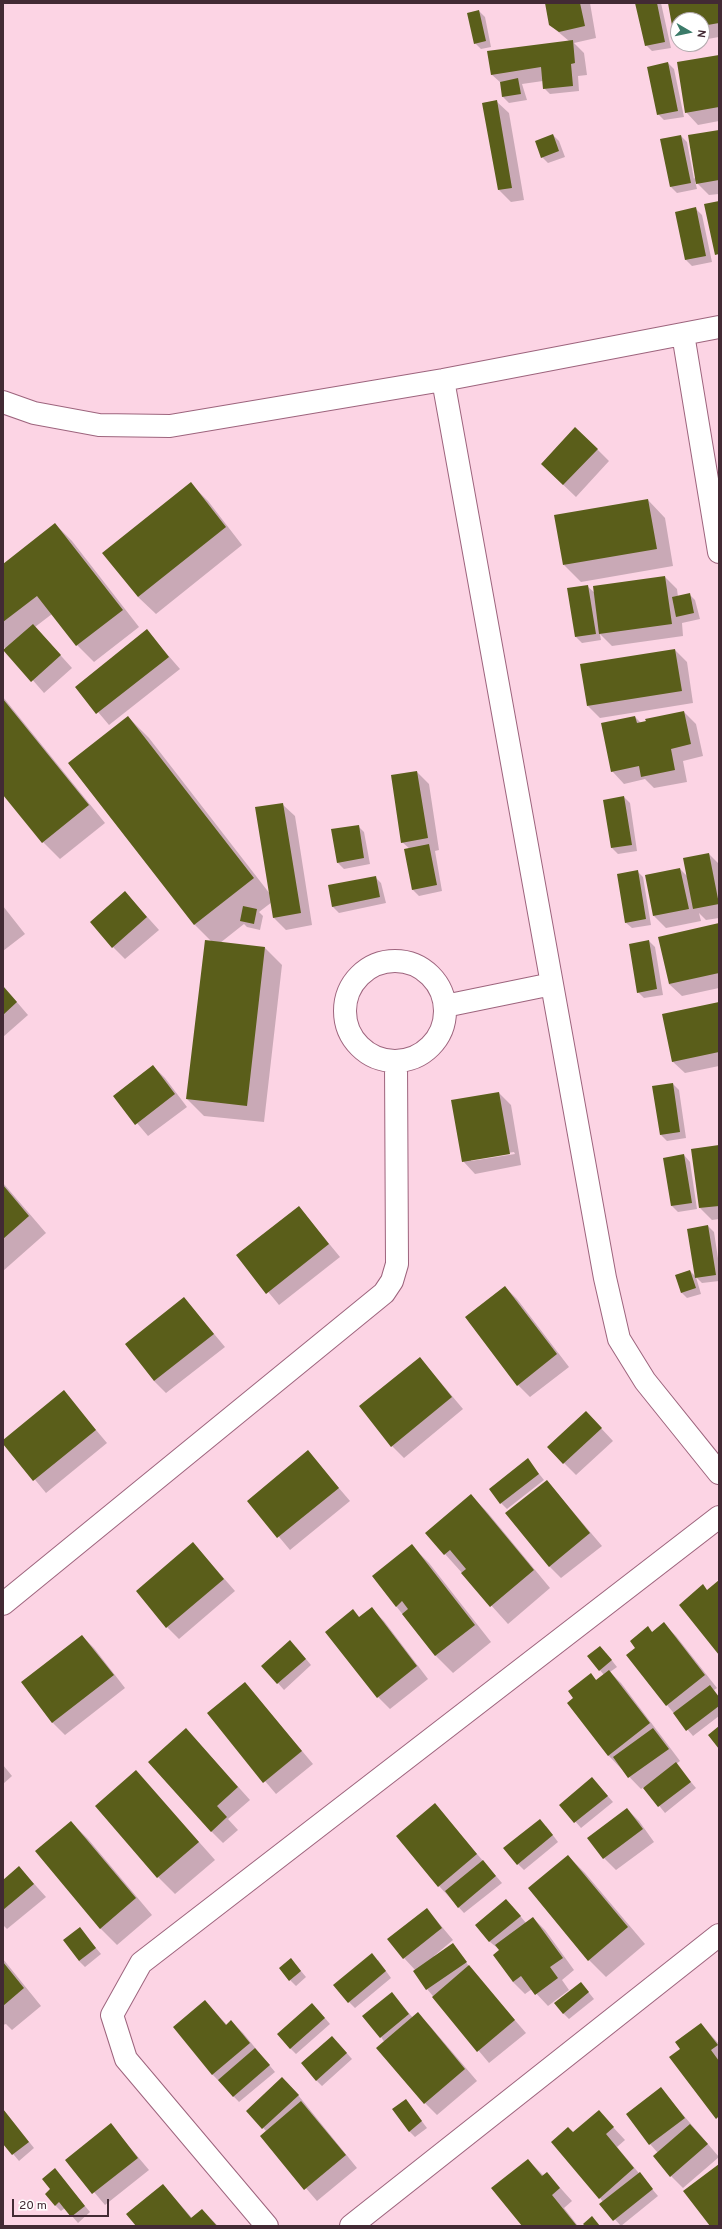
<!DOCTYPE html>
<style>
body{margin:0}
#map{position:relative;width:722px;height:2229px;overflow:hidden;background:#fcd4e4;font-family:Overpass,sans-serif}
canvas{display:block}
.frame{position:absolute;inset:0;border:4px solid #422a34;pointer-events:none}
.north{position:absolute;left:670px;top:12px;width:40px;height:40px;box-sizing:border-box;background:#fff;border:1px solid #b3aaae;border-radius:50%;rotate:99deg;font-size:11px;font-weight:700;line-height:16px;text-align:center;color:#422a34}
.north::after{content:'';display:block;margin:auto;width:14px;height:18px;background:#3b7b69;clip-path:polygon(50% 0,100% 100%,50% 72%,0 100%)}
.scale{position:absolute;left:12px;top:2199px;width:97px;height:18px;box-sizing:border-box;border:2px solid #422a34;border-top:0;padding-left:5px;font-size:12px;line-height:14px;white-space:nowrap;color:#422a34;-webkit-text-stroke:3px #fff;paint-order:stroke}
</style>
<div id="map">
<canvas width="722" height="2229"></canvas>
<div class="frame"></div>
<div class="north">N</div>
<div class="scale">20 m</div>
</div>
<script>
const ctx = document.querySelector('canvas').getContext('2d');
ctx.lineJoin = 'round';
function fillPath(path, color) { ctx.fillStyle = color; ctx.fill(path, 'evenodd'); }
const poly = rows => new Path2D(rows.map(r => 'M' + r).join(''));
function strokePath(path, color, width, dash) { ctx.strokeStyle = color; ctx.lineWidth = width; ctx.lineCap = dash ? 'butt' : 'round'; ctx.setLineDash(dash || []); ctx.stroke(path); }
fillPath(poly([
 [546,3,590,3,596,38,574,43,584,53,587,75,578,76,579,91,550,94,544,88,543,81,522,84,527,100,509,103,503,97,501,83,491,74,569,41,550,25],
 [636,3,661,3,671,48,652,51,646,45],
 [669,3,719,3,719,37,702,40,702,20,678,20,678,34,674,30],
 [479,11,485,17,491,47,481,49,475,43],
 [719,56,719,121,698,125,686,112],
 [668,63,674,69,684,117,664,120,658,114],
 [496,101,509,113,524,200,511,202,499,190,483,103],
 [719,131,719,194,709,195,695,181,697,189,677,193,671,187,661,139,681,136,687,142,694,179],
 [553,135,559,141,565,157,548,163,542,157],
 [696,209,702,215,712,262,692,266,686,260,676,213],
 [597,449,609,461,576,497,554,476],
 [191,484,208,501,242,545,156,614,138,597],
 [648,500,665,518,673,566,581,582,564,565],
 [55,524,72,541,139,627,94,662,77,645,52,614,35,627,72,668,44,693,3,646,3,565],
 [665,577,677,589,678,597,689,594,695,600,700,619,682,623,683,636,612,646,600,634,601,640,582,643,576,637,587,586,595,593],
 [147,631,180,669,109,725,77,687],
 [675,650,687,662,693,703,600,718,588,706],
 [3,697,105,823,60,859,43,842,3,793],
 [684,712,696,724,703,756,683,761,687,782,654,788,645,779,624,784,612,771,635,717,641,723],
 [128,717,149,738,270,894,282,804,295,816,312,925,286,930,274,918,272,902,259,912,263,916,260,930,247,927,244,924,220,943,265,948,282,965,264,1122,204,1116,187,1099,212,942,195,925,69,764],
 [417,772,429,784,439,850,435,851,442,891,419,896,413,890,410,849,402,842],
 [624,797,630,803,637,851,618,854,612,848],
 [358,826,364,832,370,864,344,869,338,863],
 [709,854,719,864,719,918,706,920,699,913,701,921,666,928,654,916,680,869,688,877],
 [637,871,643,877,651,925,632,928,625,922],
 [375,877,381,883,386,903,339,913,333,907,329,886],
 [125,892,159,930,125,959,113,947],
 [3,906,25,934,3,951],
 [719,925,719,988,682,996,669,984],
 [649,941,655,947,663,995,644,998,638,992],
 [3,986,28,1015,3,1037],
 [719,1003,719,1066,685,1073,672,1061],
 [153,1066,165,1078,187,1107,148,1136,114,1096],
 [673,1084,679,1090,686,1138,667,1141,661,1135],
 [499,1093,511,1105,521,1165,475,1174,463,1161],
 [514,1152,515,1154,471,1161,471,1159],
 [719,1146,719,1219,712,1220,700,1208,692,1149],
 [684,1155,690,1162,697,1209,678,1212,672,1206,665,1158],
 [3,1183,46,1233,3,1271],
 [299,1207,340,1257,279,1305,238,1255],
 [708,1226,714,1232,719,1265,719,1281,702,1283,696,1277,701,1294,687,1298,681,1292,690,1271,696,1277],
 [505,1287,517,1299,569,1367,530,1397,518,1385],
 [184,1298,225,1347,166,1393,154,1381],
 [420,1358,463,1409,404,1458,392,1446],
 [64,1392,107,1443,46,1493,3,1441],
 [586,1412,613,1441,576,1475,548,1447],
 [308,1452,350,1501,290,1550,249,1501],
 [528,1460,544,1480,507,1509,501,1503],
 [547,1481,602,1546,561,1578,549,1566],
 [471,1495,488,1513,550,1588,508,1624,445,1554],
 [193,1543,235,1591,179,1639,167,1627],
 [412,1546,429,1563,491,1642,453,1673,436,1656,396,1606],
 [372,1609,384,1621,428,1679,390,1709,378,1697,353,1611,360,1618],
 [664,1624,676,1636,717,1688,714,1690,719,1697,719,1716,693,1736,667,1705,636,1648,648,1628,653,1633],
 [82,1636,94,1648,125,1688,65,1735,53,1723,22,1683],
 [296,1647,311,1665,284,1690,263,1666],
 [606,1653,617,1667,610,1672,621,1683,665,1741,680,1761,676,1764,696,1788,665,1813,644,1787,641,1789,608,1755,575,1698,591,1675,597,1681,604,1675,588,1656],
 [245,1683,313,1764,276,1794,208,1714],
 [198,1742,250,1800,228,1819,238,1830,223,1843,211,1831],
 [3,1765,12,1776,3,1784],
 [136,1771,215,1860,175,1894,158,1877],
 [592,1778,613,1802,581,1828,561,1805],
 [435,1805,502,1883,464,1913,439,1886,397,1836],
 [627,1809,639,1821,654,1842,616,1870,604,1858],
 [71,1822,88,1839,152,1915,117,1945,100,1928],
 [546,1826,558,1842,524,1870,518,1864],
 [568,1856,585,1873,645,1944,606,1977,589,1960],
 [19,1867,46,1897,7,1929,3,1925,3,1881],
 [512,1906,526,1923,533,1918,545,1930,574,1970,562,1980,569,1990,548,2006,532,1989,525,1994,513,1982,500,1950,490,1942,476,1925],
 [427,1909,453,1940,434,1956,435,1957,453,1944,471,1969,526,2033,489,2063,427,1989,416,1971,404,1958],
 [80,1929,101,1954,85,1967,79,1961],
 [3,1959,41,2006,12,2030,6,2024,3,2025],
 [291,1959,306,1977,296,1986,290,1980],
 [378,1960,391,1978,355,2008,349,2002],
 [586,1989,594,1999,569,2019,563,2013],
 [398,2000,413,2018,418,2014,430,2026,477,2081,437,2115,425,2103,381,2037],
 [205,2001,227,2025,231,2021,243,2033,275,2072,239,2102,212,2074],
 [318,2010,330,2024,296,2054,290,2048],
 [701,2024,719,2044,719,2120,682,2049],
 [338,2043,352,2059,322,2086,316,2080],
 [661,2089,719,2157,683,2188,671,2176,658,2153,650,2144],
 [294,2090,357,2168,317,2201,261,2136,266,2131,247,2111],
 [411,2107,427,2128,415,2137,409,2131],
 [3,2109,34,2148,19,2161,3,2142],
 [599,2112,625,2140,617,2147,658,2196,621,2226,601,2204,603,2202,600,2198,573,2133],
 [111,2125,149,2170,105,2205,67,2160],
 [528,2160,544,2176,547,2173,572,2201,564,2208,578,2226,523,2226],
 [60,2176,90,2212,78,2223,65,2208,61,2211,55,2205,52,2189],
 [163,2185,192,2218,202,2210,218,2226,138,2226]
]), '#0003');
fillPath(poly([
 [545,3,580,3,585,26,559,32,549,25],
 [635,3,657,3,665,42,645,46],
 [668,3,719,3,719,23,702,26,702,20,678,20,678,30,673,31],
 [479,10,486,41,474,44,467,13],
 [573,40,575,63,571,64,573,86,543,89,541,67,491,75,487,51],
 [719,55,719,107,685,113,677,62],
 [668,62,678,111,657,115,647,67],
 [518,78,521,94,502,97,500,82],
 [497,100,512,188,498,190,482,103],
 [719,130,719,180,696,184,688,135],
 [553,134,559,151,541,158,535,141],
 [681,135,691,183,670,187,660,139],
 [719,201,719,254,715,255,704,204],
 [696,207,706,256,685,260,675,212],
 [575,427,598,449,563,485,541,464],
 [191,482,226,527,138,597,102,553],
 [648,499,657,549,563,565,554,515],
 [55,523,123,610,76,646,37,596,3,622,3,564],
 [665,576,672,624,599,634,593,586],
 [588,585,596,634,575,637,567,588],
 [690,593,694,613,676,617,672,597],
 [33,624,61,655,31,682,3,650],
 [147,629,169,657,96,714,75,687],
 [675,649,682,691,587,706,580,664],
 [3,699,89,805,42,843,3,795],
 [684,711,691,744,671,749,675,770,641,777,639,766,611,772,601,723,635,716,637,723,646,721,645,719],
 [128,716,254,878,194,925,68,763],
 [417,771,428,838,401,843,391,775],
 [624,796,632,845,611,848,603,800],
 [283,803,301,913,273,918,255,807],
 [359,825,364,858,337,863,331,829],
 [429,844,437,885,412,890,404,849],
 [709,853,719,904,693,909,683,858],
 [680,868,689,909,653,916,645,875],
 [638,870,646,919,625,923,617,874],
 [376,876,380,897,332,907,328,885],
 [125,891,147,917,112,948,90,922],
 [243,906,257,909,254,924,240,921],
 [719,923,719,973,669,984,658,937],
 [205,940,265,947,247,1106,186,1099],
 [649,940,657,989,637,993,629,944],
 [3,986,17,1002,3,1015],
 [719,1002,719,1052,672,1062,662,1014],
 [153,1065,175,1094,135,1125,113,1096],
 [673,1083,680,1132,660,1135,652,1086],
 [499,1092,510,1154,462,1162,451,1100],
 [719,1145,719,1206,699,1208,691,1149],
 [684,1154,692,1203,671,1206,663,1158],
 [3,1185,29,1216,3,1239],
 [299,1206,329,1244,266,1294,236,1255],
 [708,1225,716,1275,695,1278,687,1229],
 [690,1270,696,1288,681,1293,675,1275],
 [505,1286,557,1354,517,1386,465,1317],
 [184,1297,214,1334,154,1381,125,1344],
 [420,1357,452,1397,391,1447,359,1406],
 [64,1390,96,1430,33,1481,3,1444,3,1440],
 [586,1411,602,1428,563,1464,547,1447],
 [308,1450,339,1488,277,1538,247,1501],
 [528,1458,539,1474,500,1504,489,1489],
 [547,1480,590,1533,549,1567,505,1513],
 [471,1494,534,1570,490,1607,461,1573,466,1569,450,1550,444,1555,425,1533],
 [193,1542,224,1579,166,1628,136,1591],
 [412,1544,475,1625,435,1656,402,1614,408,1609,402,1601,396,1607,372,1576],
 [719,1580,719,1655,679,1605,703,1584,707,1590],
 [372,1607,417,1666,377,1698,325,1632,353,1609,359,1617],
 [664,1622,705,1675,666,1706,626,1655,635,1648,630,1641,648,1626,652,1632],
 [82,1635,114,1675,52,1723,21,1682],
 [290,1640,306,1659,277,1684,261,1666],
 [600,1646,612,1660,599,1671,587,1656],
 [609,1670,650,1723,608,1756,567,1703,573,1698,568,1691,591,1673,596,1680],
 [245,1682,302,1751,263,1783,207,1713],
 [710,1685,719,1697,719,1706,686,1731,673,1713],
 [719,1726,719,1749,708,1735],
 [186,1728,238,1787,217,1806,227,1817,211,1832,148,1762],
 [653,1728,669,1749,628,1778,613,1757],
 [676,1762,691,1782,658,1807,643,1788],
 [136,1770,199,1842,157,1878,95,1806],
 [592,1777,608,1796,574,1823,559,1805],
 [435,1803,477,1854,438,1887,396,1836],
 [627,1808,643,1829,603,1859,587,1838],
 [540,1819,553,1835,517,1865,503,1848],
 [71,1821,136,1898,100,1929,35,1851],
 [568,1855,628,1927,588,1961,528,1888],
 [483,1860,496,1876,458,1908,445,1891],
 [19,1866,34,1884,3,1910,3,1880],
 [506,1899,521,1916,489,1942,475,1925],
 [427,1908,442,1928,403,1959,387,1939],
 [533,1917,563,1958,550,1967,558,1978,535,1995,521,1976,513,1982,493,1955,499,1950,495,1945],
 [80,1927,96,1948,79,1961,63,1940],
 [453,1943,467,1962,426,1990,413,1971],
 [372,1953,386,1971,348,2003,333,1985],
 [291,1958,301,1971,289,1981,279,1968],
 [3,1962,24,1988,3,2006],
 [469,1965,515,2020,477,2052,432,1997],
 [581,1982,589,1992,563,2014,554,2003],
 [392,1992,409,2014,380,2038,362,2016],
 [205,2000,226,2025,231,2020,250,2043,212,2075,173,2027],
 [312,2003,325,2018,290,2049,277,2034],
 [418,2012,465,2069,424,2104,376,2048],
 [701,2023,718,2045,711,2050,719,2061,719,2116,716,2119,669,2057,680,2049,675,2042],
 [332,2036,347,2053,316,2081,301,2063],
 [255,2048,270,2065,233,2097,218,2080],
 [282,2077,299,2095,262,2129,246,2111],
 [661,2087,685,2118,649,2145,626,2114],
 [406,2099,422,2121,409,2132,392,2109],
 [301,2101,346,2155,304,2190,260,2136],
 [3,2109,29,2142,12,2155,3,2144],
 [599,2110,614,2127,606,2134,634,2168,599,2199,551,2142,568,2127,573,2132],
 [111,2123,138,2158,92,2194,65,2160],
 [690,2124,708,2144,670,2177,653,2156],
 [528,2159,542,2176,547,2172,560,2188,552,2195,577,2226,522,2226,491,2188],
 [719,2164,719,2226,710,2226,683,2191],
 [55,2168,85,2206,71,2217,59,2202,55,2206,45,2194,50,2189,42,2179],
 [640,2172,653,2189,613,2221,599,2204],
 [163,2184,191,2218,202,2209,217,2226,136,2226,126,2214],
 [592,2216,600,2226,585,2226,583,2224]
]), '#5a5e1a');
const minor = poly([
 [683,334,719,552],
 [443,380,605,1278,619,1339,645,1381,719,1473],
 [3,402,34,413,99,425,170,426,443,380,719,327],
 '345 1011a50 50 0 1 1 100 0a50 50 0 1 1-100 0Z',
 [445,1006,552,984],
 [3,1604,384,1293,392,1281,397,1264,396,1062],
 [267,2226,126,2059,112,2015,141,1963,719,1517],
 [351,2226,719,1935]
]);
strokePath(minor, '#9d647d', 24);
strokePath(minor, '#fff', 22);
</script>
